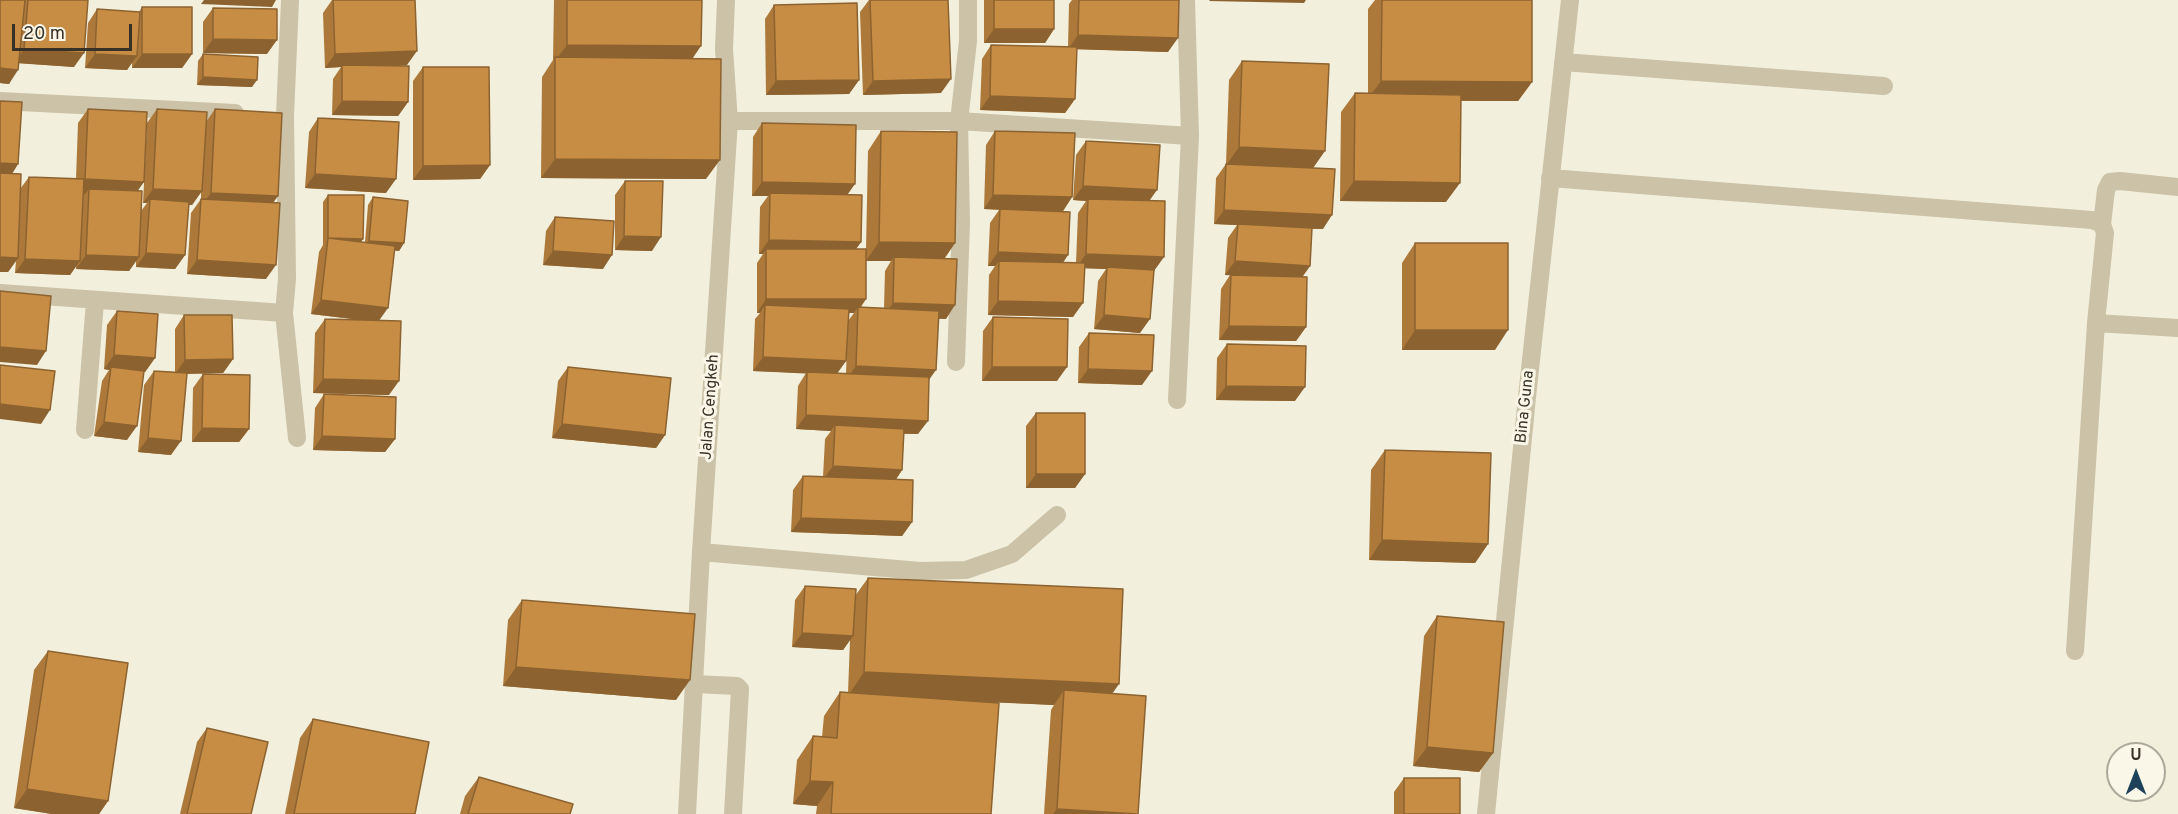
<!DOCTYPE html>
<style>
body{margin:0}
#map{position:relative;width:2178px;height:814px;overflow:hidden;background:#f2efdc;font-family:Overpass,sans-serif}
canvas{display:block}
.north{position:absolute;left:2106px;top:742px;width:60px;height:60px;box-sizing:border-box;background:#faf7e8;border:2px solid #aca89b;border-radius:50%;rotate:0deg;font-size:16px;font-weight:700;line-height:24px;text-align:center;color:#373128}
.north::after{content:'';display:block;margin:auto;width:21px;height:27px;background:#1d4259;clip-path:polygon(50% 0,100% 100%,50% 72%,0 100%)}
.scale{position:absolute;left:12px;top:24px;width:120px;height:27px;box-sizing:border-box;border:3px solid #373128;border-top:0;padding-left:8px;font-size:18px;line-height:21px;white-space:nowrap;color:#373128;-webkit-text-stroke:4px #faf7e8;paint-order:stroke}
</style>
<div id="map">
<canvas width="2178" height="814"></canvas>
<div class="north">U</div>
<div class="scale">20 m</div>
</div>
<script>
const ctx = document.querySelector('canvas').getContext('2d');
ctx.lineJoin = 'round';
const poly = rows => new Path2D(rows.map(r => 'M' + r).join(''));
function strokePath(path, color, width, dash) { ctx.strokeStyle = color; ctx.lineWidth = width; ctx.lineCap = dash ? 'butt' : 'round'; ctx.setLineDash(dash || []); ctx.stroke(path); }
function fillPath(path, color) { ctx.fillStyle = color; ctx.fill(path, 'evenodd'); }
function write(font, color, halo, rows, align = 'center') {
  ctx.font = font + ' Overpass,sans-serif'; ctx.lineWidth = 6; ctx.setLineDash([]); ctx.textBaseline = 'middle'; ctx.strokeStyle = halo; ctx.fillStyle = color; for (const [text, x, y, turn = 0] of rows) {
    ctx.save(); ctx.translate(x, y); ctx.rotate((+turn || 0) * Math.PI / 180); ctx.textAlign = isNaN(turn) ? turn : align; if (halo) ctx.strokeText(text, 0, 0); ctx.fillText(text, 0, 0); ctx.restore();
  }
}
strokePath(poly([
 [701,552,920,571,966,570,1012,554,1057,515],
 [694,684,737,686,740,689,733,814]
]), '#cbc2a7', 18);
strokePath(poly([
 [290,0,285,116,287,279,284,313,297,438],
 [1563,62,1884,86],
 [0,101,235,113],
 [729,121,959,121,1190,136,1186,0],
 [1550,178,2092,220,2102,224,2105,233,2096,323,2075,651],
 [2102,224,2106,190,2110,182,2120,181,2178,187],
 [0,293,284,313],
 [2096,323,2178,328],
 [956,362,961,223,959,121,968,41,968,0],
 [1177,400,1190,136],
 [85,430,95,301],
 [687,814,701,552,729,121,724,49,726,0],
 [1486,814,1527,397,1570,0]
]), '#cbc2a7', 18);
fillPath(poly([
 [0,0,88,0,74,67,19,63,9,84,0,83],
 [332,0,415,0,407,65,395,66,408,102,398,116,332,115,333,79,341,67,325,68,323,13],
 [554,0,702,0,693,58,706,179,541,178,542,77,553,60],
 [869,0,948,0,941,93,863,95,860,12],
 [984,0,1054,0,1054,29,1045,43,984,43],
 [1072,0,1179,0,1168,52,1076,49,1075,99,1065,113,980,110,982,59,991,45,1068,47,1069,4],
 [1375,0,1532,0,1532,82,1518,101,1461,101,1446,202,1340,201,1341,112,1355,93,1368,93,1368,9],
 [774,5,859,80,849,94,766,95,765,19],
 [142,7,192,54,182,68,132,68,132,62,127,70,85,68,88,23,97,9,139,12],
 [213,8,267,54,203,53,203,22],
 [203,54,252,87,197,85,198,61],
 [1242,61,1313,168,1323,229,1312,229,1310,266,1303,276,1306,327,1296,341,1219,340,1221,289,1230,275,1225,275,1228,238,1237,225,1214,224,1216,178,1226,164,1229,80],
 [423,67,490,165,480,179,413,180,413,81],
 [0,101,18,164,12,174,20,189,29,177,76,179,78,123,88,109,138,190,141,211,147,203,143,203,147,123,157,109,206,122,215,109,273,203,266,279,187,274,191,213,201,199,201,192,192,205,189,205,185,255,175,269,136,267,136,261,129,271,76,269,76,266,70,275,15,273,16,261,8,272,0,272],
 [318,118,386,193,305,188,309,132],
 [762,123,847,195,861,242,856,249,866,249,868,151,881,131,955,243,944,259,946,319,938,318,929,380,918,434,904,434,902,470,896,479,912,522,902,536,791,532,793,490,803,476,823,477,825,439,831,431,796,429,798,386,806,373,753,371,755,319,760,313,757,313,757,263,763,254,759,254,760,207,768,196,752,196,753,137],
 [866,261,891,261,885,271,884,308,861,307,866,299],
 [849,313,854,313,848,321,846,373,837,373,846,361],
 [995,131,1072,197,1063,211,1063,263,1076,263,1078,213,1086,201,1073,200,1076,155,1086,141,1149,201,1153,271,1140,333,1094,329,1098,281,1106,269,1084,268,1073,317,988,315,989,275,995,266,988,266,990,223,999,210,984,209,986,145],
 [625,181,652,251,615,250,615,195],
 [328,195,363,239,361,242,365,242,368,205,373,197,404,243,399,251,395,250,379,320,389,395,313,393,315,333,325,319,361,320,311,314,319,252,323,245,323,202],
 [555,217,603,269,543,265,546,231],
 [1415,243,1495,350,1402,350,1402,263],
 [117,311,155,358,145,372,144,372,127,440,94,436,102,381,109,370,104,369,107,325],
 [184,315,233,359,223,373,187,374,171,455,138,452,144,385,154,371,175,372,175,329],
 [993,317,1057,381,982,381,983,331],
 [1089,333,1142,385,1078,383,1079,347],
 [1227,344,1295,401,1216,400,1217,358],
 [568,367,665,435,656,448,552,438,558,381],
 [203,374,249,429,239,442,192,442,193,388],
 [324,394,395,439,385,452,313,450,315,408],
 [1036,413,1085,474,1075,488,1026,488,1026,426],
 [1385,450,1488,544,1475,563,1369,560,1371,470],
 [868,578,1112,694,1133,814,1044,814,1051,710,1054,705,975,701,991,814,816,814,817,806,793,804,797,760,813,736,822,737,824,716,840,692,848,693,850,640,843,650,792,647,795,600,805,586,855,596],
 [522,600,676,700,503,686,508,620],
 [1437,616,1493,753,1479,772,1413,766,1424,636],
 [48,651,108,801,99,814,52,814,14,808,34,670],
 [313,719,415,814,285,814,300,738],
 [207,728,251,814,180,814,197,742],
 [479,777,570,814,460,814,465,796],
 [1404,778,1460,814,1394,814,1394,792]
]), '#ac793a');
fillPath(poly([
 [204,0,276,0,272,7,201,4],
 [1210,0,1306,0,1304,3,1209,1],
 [994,29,1054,29,1045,43,984,43],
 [1078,35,1178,38,1168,52,1068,49],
 [213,39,277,40,267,54,203,53],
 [567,45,701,46,688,65,555,61],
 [24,49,84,53,74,67,15,63],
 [417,51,407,65,342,67,342,65,341,67,325,68,335,54],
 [95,54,137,56,127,70,85,68],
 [142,54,192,54,182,68,132,68],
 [0,68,18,70,9,84,0,83],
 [203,77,257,80,252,87,197,85],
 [951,79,941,93,863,95,873,81],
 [859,80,849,94,766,95,776,81],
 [1381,81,1532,82,1518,101,1367,100],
 [990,96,1075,99,1065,113,980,110],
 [342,101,408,102,398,116,332,115],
 [1239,147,1325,151,1311,171,1225,167],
 [555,159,720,160,706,179,541,178],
 [0,163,18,164,9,178,0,177],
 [490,165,480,179,413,180,423,166],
 [315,174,396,179,386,193,305,188],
 [85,179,144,182,134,196,89,189,85,194,75,193],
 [1354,181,1460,183,1446,202,1340,201],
 [762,182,855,184,845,198,770,193,768,196,752,196],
 [1083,186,1157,190,1147,204,1088,199,1087,201,1073,200],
 [153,189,202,191,192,205,149,203,150,199,147,203,143,203],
 [211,193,278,196,268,210,201,207],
 [993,195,1072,197,1063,211,984,209],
 [1224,210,1332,215,1323,229,1214,224],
 [624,236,661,237,652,251,615,250],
 [328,238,363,239,357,247,328,238,323,245],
 [769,240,861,242,851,256,766,249,763,254,759,254],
 [369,241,404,243,399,251,364,248],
 [879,242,955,243,942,262,894,257,891,261,866,261],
 [553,251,612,255,603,269,543,265],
 [998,252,1068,255,1059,269,999,261,995,266,988,266],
 [146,253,185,255,175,269,136,267],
 [1086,254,1164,257,1154,271,1107,267,1106,269,1076,268],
 [86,255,139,257,129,271,76,269],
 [0,257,18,258,8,272,0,272],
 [25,259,80,261,70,275,15,273],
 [197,260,276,265,266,279,187,274],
 [1235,261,1310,266,1300,280,1225,275],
 [766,299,866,299,858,310,858,307,854,313,765,313,765,305,760,313,757,313],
 [321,300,388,308,378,322,311,314],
 [998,301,1083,303,1073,317,988,315],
 [893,303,955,305,946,319,883,317],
 [1104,315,1150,319,1140,333,1094,329],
 [1229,326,1306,327,1296,341,1219,340],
 [1415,330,1508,330,1495,350,1402,350],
 [0,347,46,351,37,365,0,362],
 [114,355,155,358,145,372,111,370,111,367,109,370,104,369],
 [763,357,846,361,836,375,753,371],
 [233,359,223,373,175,374,185,360],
 [856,366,936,370,926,384,846,380],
 [992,367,1067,367,1057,381,982,381],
 [1088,369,1152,371,1142,385,1078,383],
 [323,379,399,381,389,395,313,393],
 [1226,386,1305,387,1295,401,1216,400],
 [0,404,50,410,41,424,0,419],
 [806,415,928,421,918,434,834,431,835,425,831,431,796,429],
 [104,422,137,426,127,440,94,436],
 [562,424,665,435,656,448,552,438],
 [202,428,249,429,239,442,192,442],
 [322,436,395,439,385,452,313,450],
 [148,438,181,441,171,455,138,452],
 [833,466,902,470,893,484,823,480],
 [1036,474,1085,474,1075,488,1026,488],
 [801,518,912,522,902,536,791,532],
 [1382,540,1488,544,1475,563,1369,560],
 [802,633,853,636,843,650,792,647],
 [516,667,690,680,676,700,503,686],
 [864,672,1119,684,1103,707,1064,690,1054,705,848,696],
 [1427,747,1493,753,1479,772,1413,766],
 [810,781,833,782,817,806,793,804],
 [27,789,108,801,99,814,52,814,14,808],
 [1057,809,1133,814,1053,814]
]), '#8c6330');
const building = poly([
 [0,0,25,0,18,70,0,68,0,0],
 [28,0,88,0,84,53,24,49,28,0],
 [333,0,415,0,417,51,335,54,333,0],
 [567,0,702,0,701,46,567,45,567,0],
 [870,0,948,0,951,79,873,81,870,0],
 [994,0,1054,0,1054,29,994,29,994,0],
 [1079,0,1179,0,1178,38,1078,35,1079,0],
 [1382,0,1532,0,1532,82,1381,81,1382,0],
 [857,3,859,80,776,81,774,5,857,3],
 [142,7,192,7,192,54,142,54,142,7],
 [213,8,277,9,277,40,213,39,213,8],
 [97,9,140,12,137,56,95,54,97,9],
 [991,45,1077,47,1075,99,990,96,991,45],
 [203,54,258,57,257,80,203,77,203,54],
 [555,57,721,59,720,160,555,159,555,57],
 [1242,61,1329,64,1325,151,1239,147,1242,61],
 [342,65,409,66,408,102,342,101,342,65],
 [423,67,489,67,490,165,423,166,423,67],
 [1355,93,1461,95,1460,183,1354,181,1355,93],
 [0,101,22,102,18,164,0,163,0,101],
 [88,109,147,112,144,182,85,179,88,109],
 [157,109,207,112,202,191,153,189,157,109],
 [215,109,282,113,278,196,211,193,215,109],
 [318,118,399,122,396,179,315,174,318,118],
 [762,123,856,125,855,184,762,182,762,123],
 [881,131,957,132,955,243,879,242,881,131],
 [995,131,1075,133,1072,197,993,195,995,131],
 [1086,141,1160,145,1157,190,1083,186,1086,141],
 [1226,164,1335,169,1332,215,1224,210,1226,164],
 [0,173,21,174,18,258,0,257,0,173],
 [29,177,84,179,80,261,25,259,29,177],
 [625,181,663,181,661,237,624,236,625,181],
 [89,189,142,191,139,257,86,255,89,189],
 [770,193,862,195,861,242,769,240,770,193],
 [328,195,364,195,363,239,328,238,328,195],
 [373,197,408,201,404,243,369,241,373,197],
 [150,199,189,202,185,255,146,253,150,199],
 [201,199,280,203,276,265,197,260,201,199],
 [1088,199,1165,201,1164,257,1086,254,1088,199],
 [1000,209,1070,212,1068,255,998,252,1000,209],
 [555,217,614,221,612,255,553,251,555,217],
 [1238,224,1312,228,1310,266,1235,261,1238,224],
 [328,238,395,246,388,308,321,300,328,238],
 [1415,243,1508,243,1508,330,1415,330,1415,243],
 [766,249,866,249,866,299,766,299,766,249],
 [894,257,957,259,955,305,893,303,894,257],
 [999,261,1085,263,1083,303,998,301,999,261],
 [1107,267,1154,270,1150,319,1104,315,1107,267],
 [1231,275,1307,277,1306,327,1229,326,1231,275],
 [0,291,51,296,46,351,0,347,0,291],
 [765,305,849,309,846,361,763,357,765,305],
 [858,307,939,311,936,370,856,366,858,307],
 [117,311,158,314,155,358,114,355,117,311],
 [184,315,232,315,233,359,185,360,184,315],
 [993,317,1068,319,1067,367,992,367,993,317],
 [325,319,401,321,399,381,323,379,325,319],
 [1089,333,1154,335,1152,371,1088,369,1089,333],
 [1227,344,1306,346,1305,387,1226,386,1227,344],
 [0,365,55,371,50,410,0,404,0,365],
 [111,367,144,371,137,426,104,422,111,367],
 [568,367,671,378,665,435,562,424,568,367],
 [154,371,187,373,181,441,148,438,154,371],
 [807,372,929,377,928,421,806,415,807,372],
 [203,374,250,375,249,429,202,428,203,374],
 [324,394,396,397,395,439,322,436,324,394],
 [1036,413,1085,413,1085,474,1036,474,1036,413],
 [835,425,904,429,902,470,833,466,835,425],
 [1385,450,1491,453,1488,544,1382,540,1385,450],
 [803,476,913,480,912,522,801,518,803,476],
 [868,578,1123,589,1119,684,864,672,868,578],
 [805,586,856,589,853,636,802,633,805,586],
 [522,600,695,614,690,680,516,667,522,600],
 [1437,616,1504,622,1493,753,1427,747,1437,616],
 [48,651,128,663,108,801,27,789,48,651],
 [1064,690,1146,696,1138,814,1057,809,1064,690],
 [840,692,999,703,991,814,831,814,833,782,810,781,813,736,837,738,840,692],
 [313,719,429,742,415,814,294,814,313,719],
 [207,728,268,742,251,814,187,814,207,728],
 [479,777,573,804,570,814,468,814,479,777],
 [1404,778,1460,778,1460,814,1404,814,1404,778]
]);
fillPath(building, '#c88d44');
strokePath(building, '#8c6330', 1.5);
write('16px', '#373128', '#faf7e8', [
 ["Jalan Cengkeh",711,407,-86],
 ["Bina Guna",1526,407,-84]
]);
</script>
